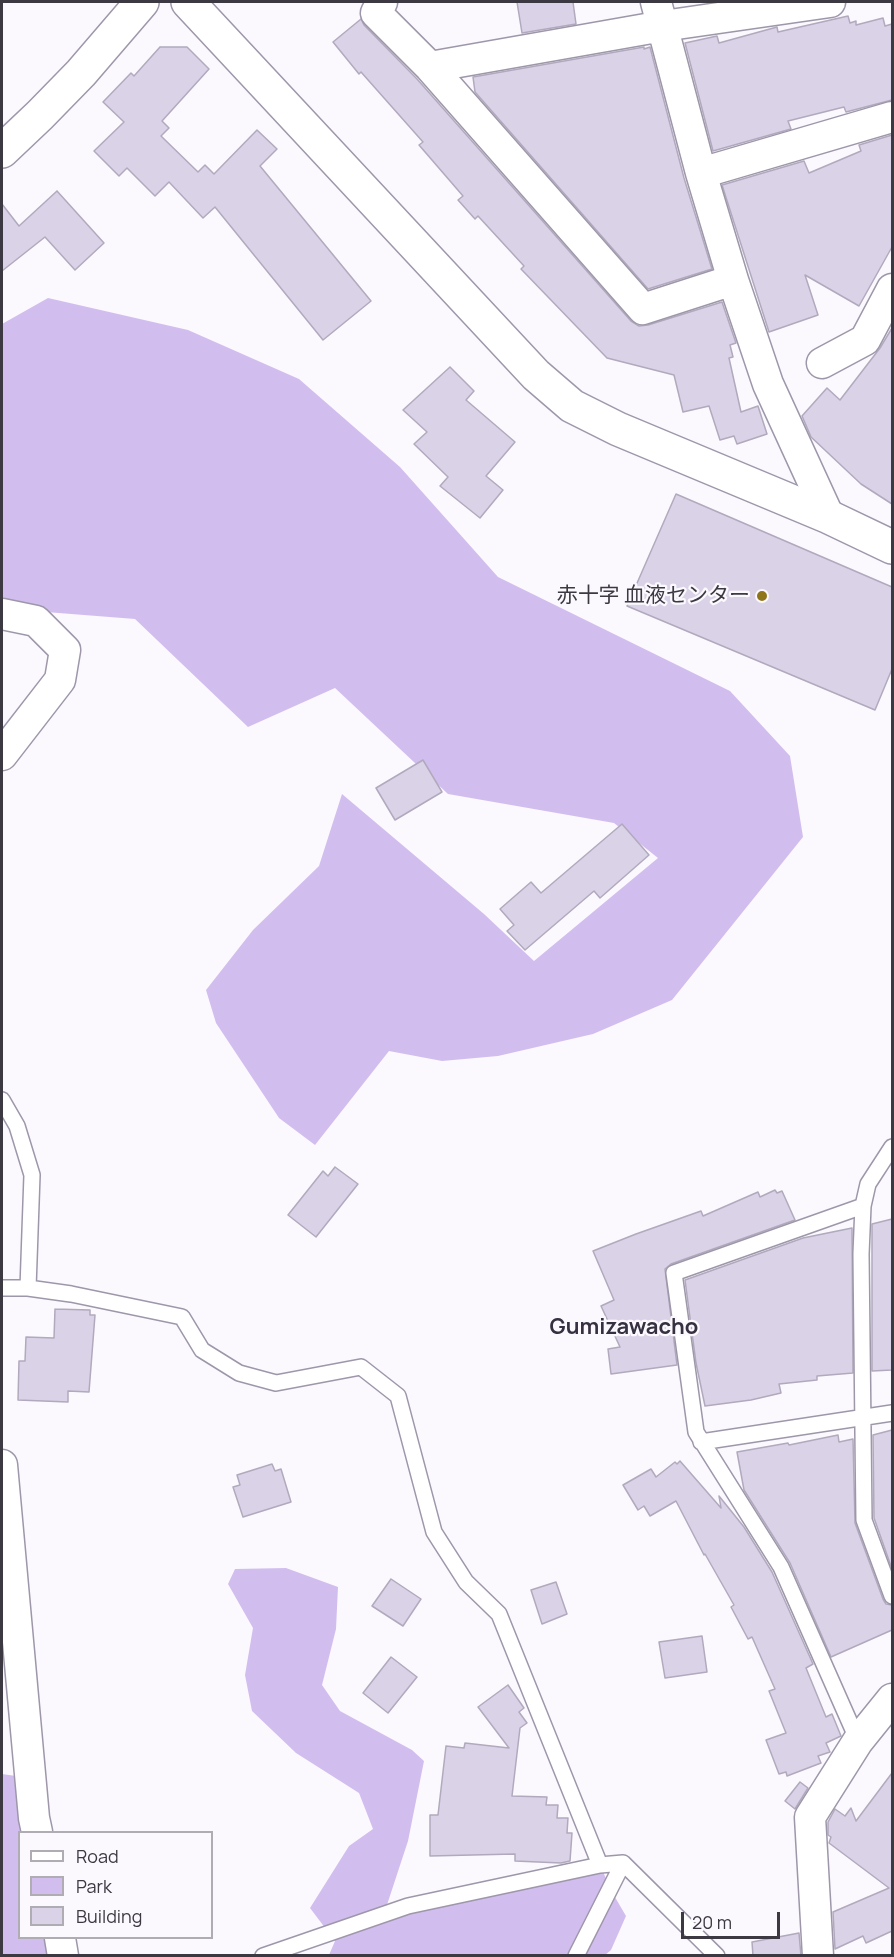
<!DOCTYPE html>
<meta charset="utf-8">
<style>
body{margin:0}
#map{position:relative;width:894px;height:1957px;overflow:hidden;background:#fbf9fe;font-family:Manrope,sans-serif}
canvas{display:block}
.frame{position:absolute;inset:0;border:3px solid #3d3942;pointer-events:none}
.legend{position:absolute;left:18px;top:1831px;width:195px;height:108px;box-sizing:border-box;background:#fbf9fe;border:2px solid #afacb3;margin:0;padding:8px 10px;list-style:none;font-size:18px;color:#3d3942}
.legend li{display:flex;align-items:center;gap:12px;height:30px}
.legend b{width:30px;border:2px solid #afacb3}
.scale{position:absolute;left:681px;top:1912px;width:99px;height:27px;box-sizing:border-box;border:3px solid #3d3942;border-top:0;padding-left:8px;font-size:18px;line-height:21px;white-space:nowrap;color:#3d3942;-webkit-text-stroke:4px #fbf9fe;paint-order:stroke}
</style>
<div id="map">
<canvas width="894" height="1957"></canvas>
<div class="frame"></div>
<ul class="legend">
<li><b style="height:8px;background:#fff"></b>Road</li>
<li><b style="height:16px;background:#d1beef"></b>Park</li>
<li><b style="height:16px;background:#dad2e7"></b>Building</li>
</ul>
<div class="scale">20 m</div>
</div>
<script>
const ctx = document.querySelector('canvas').getContext('2d');
ctx.lineJoin = 'round';
function fillPath(path, color) { ctx.fillStyle = color; ctx.fill(path, 'evenodd'); }
const poly = rows => new Path2D(rows.map(r => 'M' + r).join(''));
function strokePath(path, color, width, dash) { ctx.strokeStyle = color; ctx.lineWidth = width; ctx.lineCap = dash ? 'butt' : 'round'; ctx.setLineDash(dash || []); ctx.stroke(path); }
function write(font, color, halo, rows, align = 'center') {
  ctx.font = font + ' Manrope,"Noto Sans JP",sans-serif'; ctx.lineWidth = 4.5; ctx.setLineDash([]); ctx.textBaseline = 'middle'; ctx.strokeStyle = halo; ctx.fillStyle = color; for (const [text, x, y, turn = 0] of rows) {
    ctx.save(); ctx.translate(x, y); ctx.rotate((+turn || 0) * Math.PI / 180); ctx.textAlign = isNaN(turn) ? turn : align; if (halo) ctx.strokeText(text, 0, 0); ctx.fillText(text, 0, 0); ctx.restore();
  }
}
fillPath(poly([
 [48,298,188,330,299,379,400,467,498,577,730,691,790,756,803,837,672,1000,593,1034,498,1056,442,1061,389,1051,315,1145,279,1118,216,1023,206,990,253,930,319,866,342,794,484,914,534,961,658,858,614,823,448,794,335,688,248,727,135,619,33,611,2,600,2,324],
 [286,1568,338,1587,336,1629,322,1685,340,1711,412,1750,424,1761,408,1841,384,1914,600,1865,612,1892,626,1916,611,1950,604,1956,329,1955,335,1941,310,1908,349,1846,373,1829,359,1793,296,1753,252,1711,245,1675,253,1628,228,1584,235,1569],
 [2,1774,30,1778,37,1832,20,1832,20,1938,60,1938,63,1955,2,1955]
]), '#d1beef');
const building = poly([
 [517,2,573,2,576,24,522,33,517,2],
 [848,16,850,23,856,21,856,25,883,18,885,26,892,24,892,100,846,112,844,107,788,121,791,129,713,151,685,43,717,36,719,43,777,27,778,32,848,16],
 [361,19,364,25,417,79,631,321,639,326,648,325,722,302,736,343,730,345,733,357,729,358,741,412,758,406,767,434,737,444,734,436,720,440,709,406,683,412,674,375,607,358,577,327,521,269,524,266,478,216,475,219,458,200,463,196,419,145,423,142,361,72,359,74,333,42,361,19],
 [160,47,187,47,209,69,162,121,169,128,161,136,198,172,205,165,214,174,257,130,277,149,260,166,371,301,323,340,215,207,203,218,169,182,155,196,127,168,119,176,94,151,124,122,103,102,131,73,134,76,160,47],
 [644,47,644,49,650,47,684,178,712,269,648,289,475,92,473,77,644,47],
 [892,135,892,247,859,306,805,275,818,315,769,332,722,185,804,161,809,173,861,151,859,145,892,135],
 [57,191,104,243,75,270,45,237,2,271,2,204,19,226,57,191],
 [892,328,892,504,861,484,811,437,802,416,827,388,840,400,880,348,892,328],
 [450,367,474,391,466,400,515,442,486,476,503,490,480,518,440,486,448,477,414,444,427,432,403,410,450,367],
 [676,494,892,587,892,669,875,710,627,606,676,494],
 [423,760,442,792,395,820,376,788,423,760],
 [622,824,649,855,600,898,594,891,525,950,507,931,514,925,500,909,531,882,541,893,622,824],
 [335,1167,358,1184,316,1237,288,1215,323,1171,328,1176,335,1167],
 [775,1190,777,1193,782,1191,795,1220,671,1264,665,1269,677,1365,611,1374,608,1349,620,1347,601,1306,614,1300,593,1251,636,1234,701,1211,703,1216,758,1192,760,1197,775,1190],
 [892,1219,892,1370,872,1371,872,1224,892,1219],
 [852,1228,853,1373,817,1376,817,1380,779,1384,781,1393,751,1400,705,1406,696,1363,685,1280,803,1238,852,1228],
 [55,1309,90,1310,90,1315,95,1315,89,1392,68,1391,68,1402,18,1400,19,1361,25,1361,26,1337,54,1338,55,1309],
 [892,1430,892,1569,874,1518,873,1435,892,1430],
 [838,1435,839,1442,853,1439,855,1523,883,1599,886,1604,892,1605,892,1630,831,1657,790,1563,744,1490,737,1452,788,1443,789,1445,838,1435],
 [680,1461,721,1508,719,1496,744,1527,772,1572,813,1664,806,1668,826,1717,832,1714,841,1736,826,1743,830,1752,818,1756,821,1763,787,1776,786,1772,779,1774,766,1740,786,1733,769,1691,775,1689,752,1637,748,1639,731,1607,734,1605,705,1554,704,1555,676,1501,650,1516,644,1506,638,1510,623,1485,651,1469,656,1477,675,1462,677,1464,680,1461],
 [272,1464,275,1471,281,1469,291,1502,243,1517,233,1487,240,1485,237,1475,272,1464],
 [391,1579,421,1599,403,1626,372,1606,391,1579],
 [556,1582,567,1614,542,1624,531,1590,556,1582],
 [702,1636,707,1672,665,1678,659,1642,702,1636],
 [391,1657,417,1677,388,1713,363,1693,391,1657],
 [508,1685,524,1708,519,1712,527,1723,520,1728,512,1796,547,1797,546,1805,558,1805,557,1818,568,1818,567,1833,572,1833,570,1861,561,1863,515,1861,515,1854,430,1856,430,1815,438,1815,446,1746,464,1748,465,1743,509,1748,478,1707,508,1685],
 [892,1773,892,1931,866,1943,863,1936,835,1949,833,1912,889,1888,829,1843,831,1837,828,1835,828,1822,835,1809,845,1816,851,1808,856,1821,892,1773],
 [800,1782,808,1788,795,1809,785,1801,800,1782],
 [799,1933,801,1956,753,1956,752,1942,799,1933]
]);
fillPath(building, '#dad2e7');
strokePath(building, '#b1a9bd', 1.5);
const lane = poly([
 [2,1100,17,1126,32,1175,28,1288],
 [892,1147,868,1184,863,1206,861,1254,864,1520,892,1596],
 [2,1288,28,1288,71,1294,182,1317,202,1350,239,1373,276,1383,361,1367,398,1396,434,1532,466,1582,499,1614,600,1865],
 [701,1442,892,1413],
 [858,1741,781,1567,696,1432,674,1273,863,1206],
 [263,1956,408,1906,600,1865,623,1863,717,1956],
 [576,1956,623,1863]
]);
const street = poly([
 [382,2,376,13,430,67,643,309,733,280],
 [656,2,701,173,733,280,768,384,829,517],
 [430,67,663,26,830,2],
 [701,173,892,117],
 [822,363,865,340,892,289],
 [2,614,36,621,65,650,60,680,2,755],
 [2,1465,34,1818,37,1832],
 [60,1938,63,1956],
 [818,1956,810,1817,858,1741,892,1699]
]);
const secondary = poly([
 [188,2,536,375,572,406,618,429,829,517,892,547],
 [2,151,40,115,81,73,142,2]
]);
strokePath(lane, '#9e97aa', 18);
strokePath(street, '#9e97aa', 33);
strokePath(secondary, '#9e97aa', 36);
strokePath(lane, '#fff', 15);
strokePath(street, '#fff', 30);
strokePath(secondary, '#fff', 33);
for (const [x, y, r, color] of [
 [762,596,6,"#8e751a"]
]) { const dot = new Path2D(); dot.arc(x, y, r, 0, 2 * Math.PI); ctx.fillStyle = color; ctx.fill(dot); strokePath(dot, '#fbf9fe', 2); }
write('21px', '#3d3942', '#fbf9fe', [
 ["赤十字 血液センター",750,596]
], 'right');
write('bold 22px', '#363040', '#fbf9fe', [
 ["Gumizawacho",624,1328]
]);
</script>
